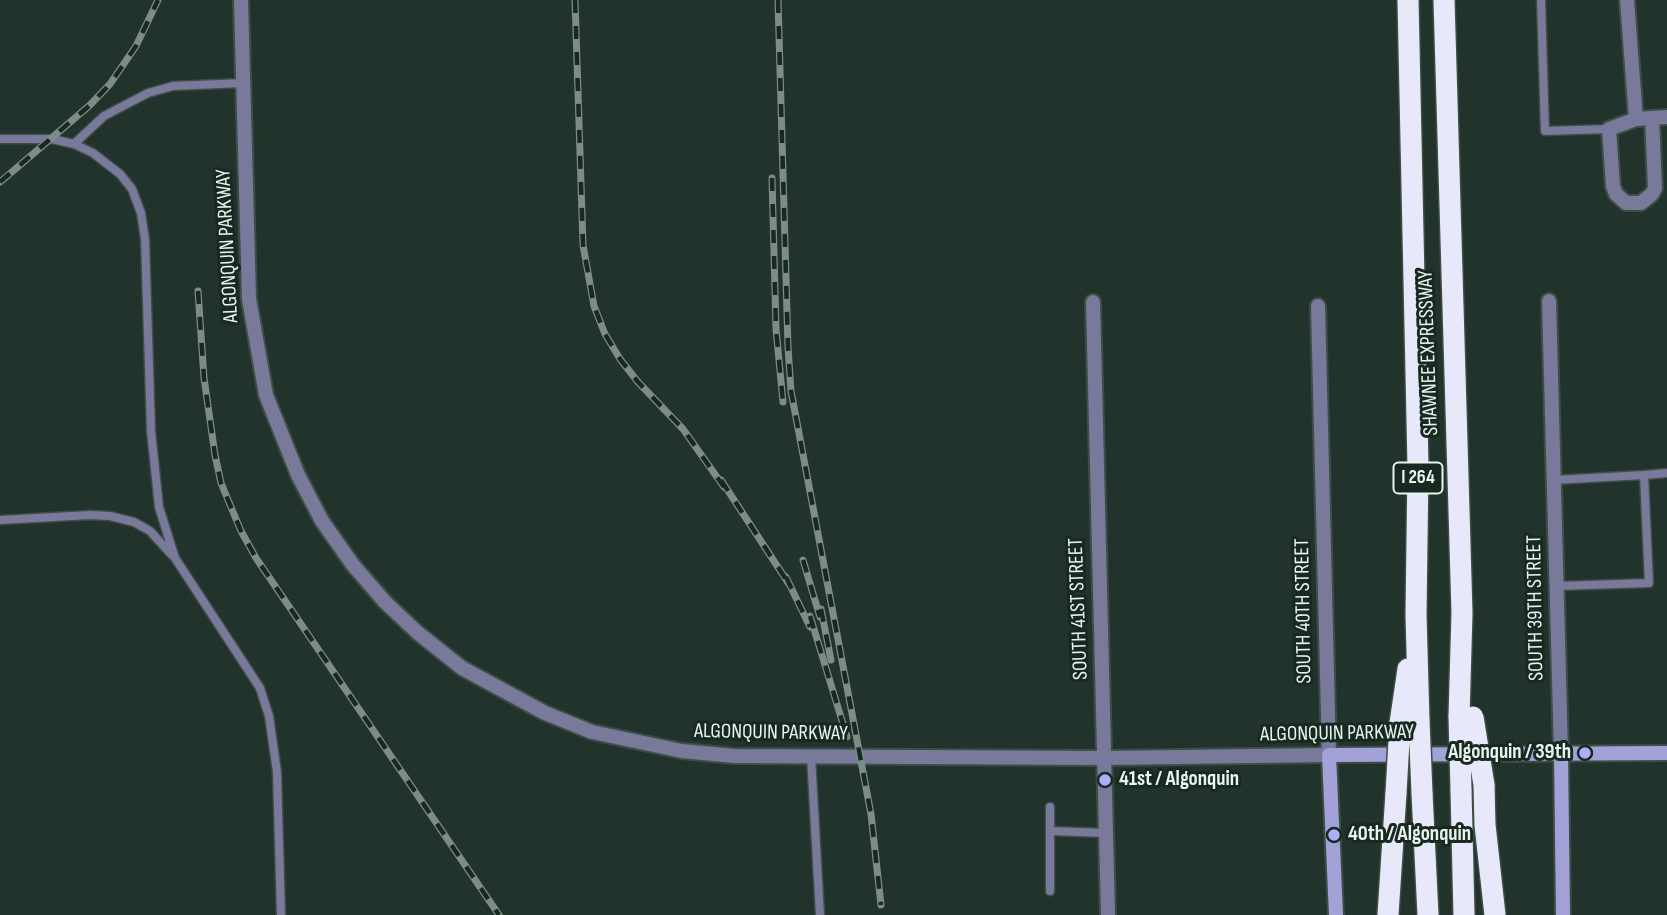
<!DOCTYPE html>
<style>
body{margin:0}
canvas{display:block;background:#21332a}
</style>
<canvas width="1667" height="915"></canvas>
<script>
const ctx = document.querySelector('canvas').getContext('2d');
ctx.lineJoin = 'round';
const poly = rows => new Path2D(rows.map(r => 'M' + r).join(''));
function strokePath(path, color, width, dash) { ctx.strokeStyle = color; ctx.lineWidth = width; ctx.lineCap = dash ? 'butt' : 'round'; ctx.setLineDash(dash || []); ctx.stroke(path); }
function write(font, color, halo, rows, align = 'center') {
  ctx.font = font + ' "Sofia Sans Condensed",sans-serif'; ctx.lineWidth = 6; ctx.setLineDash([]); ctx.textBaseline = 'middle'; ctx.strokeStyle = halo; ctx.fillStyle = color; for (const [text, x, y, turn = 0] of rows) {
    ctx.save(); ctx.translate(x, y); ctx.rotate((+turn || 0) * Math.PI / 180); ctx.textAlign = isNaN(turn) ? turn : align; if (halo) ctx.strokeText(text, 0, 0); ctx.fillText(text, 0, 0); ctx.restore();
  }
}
const service = poly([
 [1541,0,1545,131,1609,129],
 [0,139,52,139,74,144,93,153,120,174,132,189,141,213,145,239,151,431,159,507,175,558,260,688,269,716,277,772,281,915],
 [74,144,104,116,148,93,173,86,243,83],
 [1644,475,1667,473],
 [1554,480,1644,475,1649,583,1557,586],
 [0,520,90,515,110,516,134,522,150,531,172,555],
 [811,756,820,915],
 [1050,807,1050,891],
 [1050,831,1106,833]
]);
const minor = poly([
 [1627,0,1636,119],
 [1652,118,1655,188,1652,194,1641,203,1626,203,1616,194,1613,186,1609,129,1636,119,1667,117],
 [1549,301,1561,753],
 [1093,302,1108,915],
 [1318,306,1329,755]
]);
const tertiary = poly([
 [241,0,249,299,266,395,298,475,322,521,353,565,385,602,418,633,462,668,545,713,592,732,682,751,734,756,1104,758,1329,755]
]);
const secondary = poly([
 [1561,753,1563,915],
 [1336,915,1329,755,1667,753]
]);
const motorway = poly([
 [1408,0,1418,466,1416,615,1419,721],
 [1444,0,1462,613,1459,717],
 [1400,723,1408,669],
 [1484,785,1485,825,1495,915],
 [1461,790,1464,915],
 [1422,793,1428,915],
 [1388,915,1396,793]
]);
strokePath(service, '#3d4e45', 11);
strokePath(minor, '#3d4e45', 18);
strokePath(tertiary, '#3d4e45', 18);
strokePath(secondary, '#3d4e45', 18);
strokePath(motorway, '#3d4e45', 24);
strokePath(service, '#78799b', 8);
strokePath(minor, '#78799b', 14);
strokePath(tertiary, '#78799b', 14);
strokePath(secondary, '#a2a2d8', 14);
strokePath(motorway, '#e7e8f9', 21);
const rail = poly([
 [575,0,583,245,594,306,605,334,620,359,638,382,683,429,724,487],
 [778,0,788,347,791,391,871,814,881,905],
 [772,178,776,329,783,402],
 [0,182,89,106,110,84,136,46,158,0],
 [198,291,204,378,215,455,221,483,241,531,256,558,499,915],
 [721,480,789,584],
 [803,560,820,617],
 [786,577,810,627],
 [821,609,831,660],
 [810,616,847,737]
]);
strokePath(rail, '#7d8c84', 7);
strokePath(rail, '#182920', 4.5, [13]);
const motorwayBridge = poly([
 [1459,717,1461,790],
 [1473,717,1484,785],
 [1419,721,1422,793],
 [1396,793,1400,723]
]);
strokePath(motorwayBridge, '#3d4e45', 24, []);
strokePath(motorwayBridge, '#e7e8f9', 21);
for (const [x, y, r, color] of [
 [1585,753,7,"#afaefa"],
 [1105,780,7,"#afaefa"],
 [1334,835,7,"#afaefa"]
]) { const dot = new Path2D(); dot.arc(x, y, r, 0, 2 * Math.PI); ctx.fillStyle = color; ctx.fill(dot); strokePath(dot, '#182920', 2.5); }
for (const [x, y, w] of [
 [1418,478,49]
]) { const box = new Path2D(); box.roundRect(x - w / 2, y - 15.5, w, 31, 5); ctx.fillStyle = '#182920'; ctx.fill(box); strokePath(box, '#e9f4ee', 2); }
write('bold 19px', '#e9f4ee', null, [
 ["I 264",1418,478]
]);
write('21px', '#e9f4ee', '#182920', [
 ["ALGONQUIN PARKWAY",228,246,-93],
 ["SHAWNEE EXPRESSWAY",1429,353,-92],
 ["SOUTH 39TH STREET",1536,608,-91],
 ["SOUTH 41ST STREET",1079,609,-92],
 ["SOUTH 40TH STREET",1304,611,-91],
 ["ALGONQUIN PARKWAY",771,733,1],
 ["ALGONQUIN PARKWAY",1337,734,-1]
]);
write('bold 21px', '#e9f4ee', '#182920', [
 ["Algonquin / 39th",1571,753,"right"],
 ["41st / Algonquin",1119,780],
 ["40th / Algonquin",1348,835]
], 'left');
</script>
